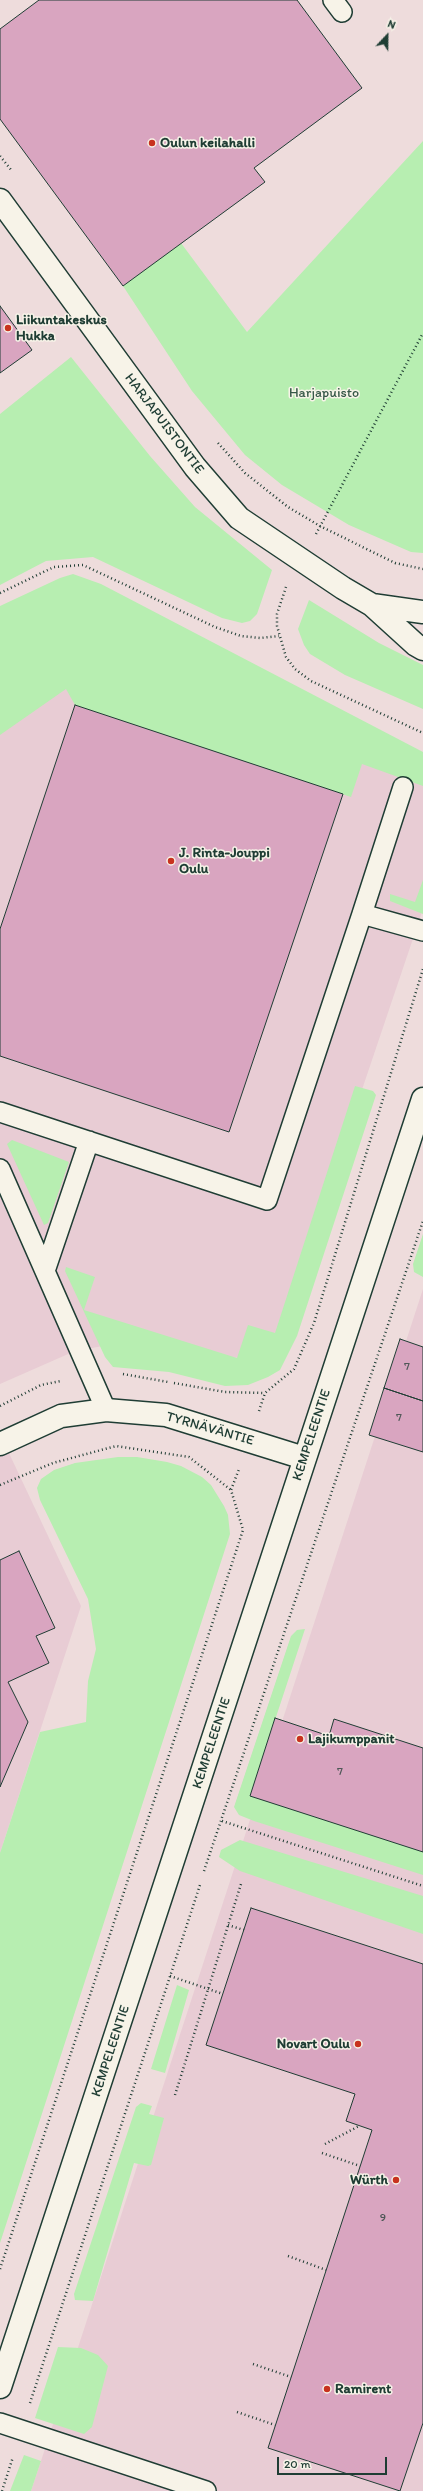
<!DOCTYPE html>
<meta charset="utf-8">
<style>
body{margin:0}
#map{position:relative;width:423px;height:2491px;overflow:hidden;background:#eedcdc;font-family:Itim,sans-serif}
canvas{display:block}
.north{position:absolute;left:367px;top:16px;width:40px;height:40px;-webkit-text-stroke:3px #f7f3e8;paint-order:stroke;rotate:22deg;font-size:11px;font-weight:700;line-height:16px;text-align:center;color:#1f3d34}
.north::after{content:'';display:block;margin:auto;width:14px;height:18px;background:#1f3d34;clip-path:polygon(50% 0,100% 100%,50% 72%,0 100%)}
.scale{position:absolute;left:277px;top:2457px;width:110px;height:18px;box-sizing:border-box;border:2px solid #1f3d34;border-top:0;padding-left:5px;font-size:12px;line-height:14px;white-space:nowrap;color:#1f3d34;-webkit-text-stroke:3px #f7f3e8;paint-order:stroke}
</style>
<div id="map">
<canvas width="423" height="2491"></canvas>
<div class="north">N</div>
<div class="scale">20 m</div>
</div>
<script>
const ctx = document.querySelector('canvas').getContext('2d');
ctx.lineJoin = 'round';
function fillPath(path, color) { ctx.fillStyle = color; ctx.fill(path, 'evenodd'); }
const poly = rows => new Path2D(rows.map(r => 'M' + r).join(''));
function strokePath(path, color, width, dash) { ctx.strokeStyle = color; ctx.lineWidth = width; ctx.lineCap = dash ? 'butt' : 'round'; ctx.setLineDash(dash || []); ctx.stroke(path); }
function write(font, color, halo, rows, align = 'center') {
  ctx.font = font + ' Itim,sans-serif'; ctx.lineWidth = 3; ctx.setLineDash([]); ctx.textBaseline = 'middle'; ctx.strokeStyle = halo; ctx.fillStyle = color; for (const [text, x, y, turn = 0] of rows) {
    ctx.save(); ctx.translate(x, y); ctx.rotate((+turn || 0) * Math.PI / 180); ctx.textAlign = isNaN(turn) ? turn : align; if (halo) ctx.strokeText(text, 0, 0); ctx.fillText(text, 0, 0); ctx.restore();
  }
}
fillPath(poly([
 [52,643,423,768,423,909,270,1362,120,1343,75,1351,0,1384,0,684],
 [423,1289,423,2491,31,2491,41,2461],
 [0,1434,81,1606,0,1853]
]), '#e8ccd4');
fillPath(poly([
 [423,141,423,553,411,552,349,525,282,485,245,455,192,391,123,286,181,243,247,332],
 [71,357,150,456,195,507,272,570,257,614,250,621,242,623,222,618,93,557,46,561,0,585,0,414],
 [73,574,101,584,423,752,423,786,362,764,351,797,75,705,66,689,0,735,0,606,60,578],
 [309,600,379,643,423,665,423,709,345,675,310,654,304,645,298,629],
 [423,880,423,914,390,901,390,894,415,902],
 [355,1086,373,1091,376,1095,297,1336,280,1370,268,1377,248,1385,225,1386,169,1372,113,1367,105,1357,65,1271,66,1267,95,1277,84,1310,237,1358,248,1325,275,1333],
 [12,1140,69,1162,48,1223,44,1225,7,1144],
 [423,1234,423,1277,414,1272,413,1264],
 [118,1457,137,1457,167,1462,181,1466,202,1477,211,1485,224,1506,228,1515,230,1534,0,2243,0,1853,40,1732,86,1722,88,1681,96,1649,88,1599,40,1500,37,1488,41,1479,54,1470,75,1463],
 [305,1629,250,1796,423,1852,423,1875,254,1821,239,1815,234,1807,291,1636,297,1630],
 [240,1840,423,1896,423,1934,240,1871,219,1857,221,1850],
 [177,1985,189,1990,165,2073,151,2069],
 [141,2103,152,2106,149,2114,164,2118,151,2165,148,2166,134,2163,93,2301,75,2300,74,2294,136,2107],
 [58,2347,81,2348,98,2355,108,2366,92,2427,84,2434,35,2418],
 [24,2455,41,2461,31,2491,10,2491]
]), '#b7eeb1');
const building = poly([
 [39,0,297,0,362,88,254,168,265,182,123,286,0,119,0,29,39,0],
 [0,306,32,350,0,373,0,306],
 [75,705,343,794,229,1132,0,1056,0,929,75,705],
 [400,1339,423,1347,423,1401,384,1388,400,1339],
 [384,1388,423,1401,423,1452,369,1435,384,1388],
 [19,1551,55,1628,36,1636,49,1663,8,1682,28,1722,0,1787,0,1560,19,1551],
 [275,1718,329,1736,334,1719,423,1748,423,1852,250,1796,275,1718],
 [251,1908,423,1964,423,2423,400,2491,268,2448,372,2130,346,2121,355,2094,206,2045,251,1908]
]);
fillPath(building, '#d9a5c0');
strokePath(building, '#1f3d34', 1);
const lane = poly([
 [333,0,342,12],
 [362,914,403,787],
 [0,1112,267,1200,362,914,423,931],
 [0,1169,106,1410],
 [45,1271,89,1141],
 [0,2423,206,2491]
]);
const street = poly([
 [0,200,195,467,239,518,343,588,372,605,416,645,423,649],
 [372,605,423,612],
 [0,1444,61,1416,106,1410,166,1415,304,1458],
 [0,2387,423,1099]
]);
strokePath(lane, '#1f3d34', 22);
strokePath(street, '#1f3d34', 25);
strokePath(poly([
 [0,156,12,171],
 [218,443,245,473,288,507,320,526,395,563,423,569],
 [316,534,423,333],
 [286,587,277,614,277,626,286,657,295,669,311,681,423,733],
 [0,593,54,567,83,565,215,627,241,636,260,638,279,636],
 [123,1374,168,1382],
 [174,1383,225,1392,265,1393],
 [0,1406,41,1385,61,1381],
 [259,1411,265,1393,294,1369,314,1323,423,969],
 [0,1485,53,1463,116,1446,189,1457,231,1490],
 [222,1821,423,1886],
 [204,1871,423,1221],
 [228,1925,244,1930],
 [170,1976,223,1994],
 [175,2095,241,1884],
 [325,2144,359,2126],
 [322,2153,360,2166],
 [288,2256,326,2270],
 [0,2269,243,1530,231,1490,239,1469],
 [253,2364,291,2377],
 [30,2403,200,1885],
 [237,2412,275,2425],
 [2,2491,13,2457]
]), '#1f3d34', 2.5, [1, 3]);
strokePath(lane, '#f7f3e8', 19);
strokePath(street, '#f7f3e8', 22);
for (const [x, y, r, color] of [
 [152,143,4,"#c8321e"],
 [8,328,4,"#c8321e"],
 [171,861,4,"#c8321e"],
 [300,1739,4,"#c8321e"],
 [358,2044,4,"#c8321e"],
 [396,2180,4,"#c8321e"],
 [327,2389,4,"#c8321e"]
]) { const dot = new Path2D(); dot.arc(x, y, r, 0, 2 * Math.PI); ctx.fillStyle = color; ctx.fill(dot); strokePath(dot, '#f7f3e8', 1.5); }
write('12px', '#4e5757', null, [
 ["7",407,1367],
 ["7",399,1418],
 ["7",340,1772],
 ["9",383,2218]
]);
write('bold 14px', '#1f3d34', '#f7f3e8', [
 ["Oulun keilahalli",160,143],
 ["Liikuntakeskus",16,320],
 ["Hukka",16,336],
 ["J. Rinta-Jouppi",179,853],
 ["Oulu",179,869],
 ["Lajikumppanit",308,1739],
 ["Novart Oulu",350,2044,"right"],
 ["Würth",388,2180,"right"],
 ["Ramirent",335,2389]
], 'left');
write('14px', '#365847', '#f7f3e8', [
 ["Harjapuisto",324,393]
]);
write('14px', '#1f3d34', '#f7f3e8', [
 ["HARJAPUISTONTIE",164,424,53],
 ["TYRNÄVÄNTIE",210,1429,16],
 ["KEMPELEENTIE",312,1435,-72],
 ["KEMPELEENTIE",212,1743,-72],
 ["KEMPELEENTIE",111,2051,-72]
]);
</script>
